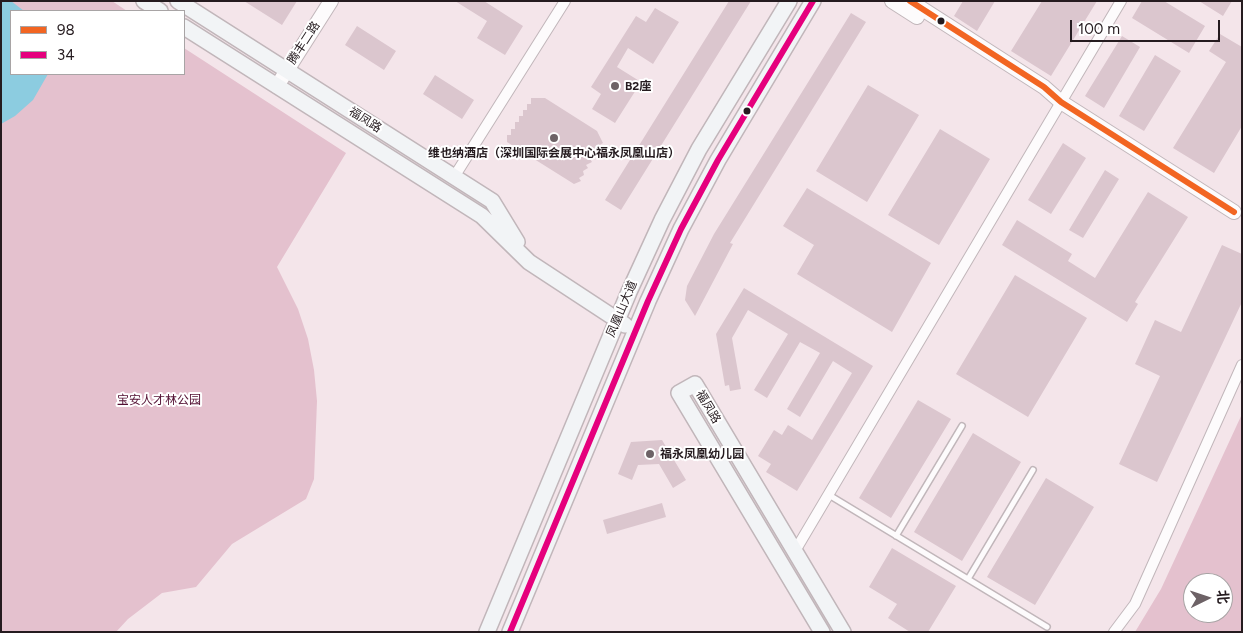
<!DOCTYPE html>
<meta charset="utf-8">
<style>
body{margin:0}
#map{position:relative;width:1243px;height:633px;overflow:hidden;background:#f4e5ea;font-family:Figtree,"Noto Sans SC",sans-serif}
canvas{display:block}
.frame{position:absolute;inset:0;border:2px solid #251b1f;pointer-events:none}
.legend{position:absolute;left:10px;top:10px;width:175px;height:65px;box-sizing:border-box;background:#fff;border:1px solid #a8a4a5;margin:0;padding:6px 9px;list-style:none;font-size:15px;color:#251b1f}
.legend li{display:flex;align-items:center;gap:10px;height:25px}
.legend b{width:25px;border:1px solid #a8a4a5}
.north{position:absolute;left:1183px;top:573px;width:50px;height:50px;box-sizing:border-box;background:#fff;border:1px solid #a8a4a5;border-radius:50%;rotate:86deg;font-size:14px;font-weight:700;line-height:20px;text-align:center;color:#251b1f}
.north::after{content:'';display:block;margin:auto;width:18px;height:22px;background:#6d6266;clip-path:polygon(50% 0,100% 100%,50% 72%,0 100%)}
.scale{position:absolute;left:1070px;top:20px;width:150px;height:22px;box-sizing:border-box;border:2px solid #251b1f;border-top:0;padding-left:6px;font-size:15px;line-height:18px;white-space:nowrap;color:#251b1f;-webkit-text-stroke:4px #fff;paint-order:stroke}
</style>
<div id="map">
<canvas width="1243" height="633"></canvas>
<div class="frame"></div>
<ul class="legend">
<li><b style="height:6px;background:#f26522"></b>98</li>
<li><b style="height:6px;background:#e5007d"></b>34</li>
</ul>
<div class="north">北</div>
<div class="scale">100 m</div>
</div>
<script>
const ctx = document.querySelector('canvas').getContext('2d');
ctx.lineJoin = 'round';
function fillPath(path, color) { ctx.fillStyle = color; ctx.fill(path, 'evenodd'); }
const poly = rows => new Path2D(rows.map(r => 'M' + r).join(''));
function strokePath(path, color, width, dash) { ctx.strokeStyle = color; ctx.lineWidth = width; ctx.lineCap = dash ? 'butt' : 'round'; ctx.setLineDash(dash || []); ctx.stroke(path); }
function write(font, color, halo, rows, align = 'center') {
  ctx.font = font + ' Figtree,"Noto Sans SC",sans-serif'; ctx.lineWidth = 4; ctx.setLineDash([]); ctx.textBaseline = 'middle'; ctx.strokeStyle = halo; ctx.fillStyle = color; for (const [text, x, y, turn = 0] of rows) {
    ctx.save(); ctx.translate(x, y); ctx.rotate((+turn || 0) * Math.PI / 180); ctx.textAlign = isNaN(turn) ? turn : align; if (halo) ctx.strokeText(text, 0, 0); ctx.fillText(text, 0, 0); ctx.restore();
  }
}
fillPath(poly([
 [1,1,112,1,127,11,11,11,11,74,184,74,184,48,346,153,277,267,298,309,308,339,314,370,317,401,314,479,306,499,232,544,196,587,162,593,128,619,116,632,1,632],
 [1242,414,1242,632,1135,632,1161,589],
 [1193,583,1223,583,1223,613,1193,613]
]), '#e4c1ce');
fillPath(poly([
 [1,1,11,1,24,11,11,11,11,74,48,74,33,100,15,116,1,124]
]), '#8ccce0');
fillPath(poly([
 [244,1,297,1,282,25],
 [455,1,484,1,523,26,505,55,477,38,487,21],
 [729,1,751,1,621,210,605,200],
 [963,1,995,1,977,31,954,16],
 [1042,1,1097,1,1051,76,1011,51],
 [1142,1,1164,1,1205,26,1189,53,1132,18],
 [1199,1,1232,1,1223,16],
 [655,8,679,22,653,64,628,48,617,67,641,82,615,123,592,109,601,94,591,87,636,16,646,22],
 [851,13,866,22,730,243,733,244,695,316,685,300,687,286,714,234],
 [357,26,396,51,384,70,345,45],
 [1220,34,1242,47,1242,126,1214,173,1173,148,1226,62,1209,51],
 [1122,36,1140,47,1104,108,1085,96],
 [1155,55,1181,71,1144,131,1119,116],
 [435,75,474,100,462,119,423,94],
 [868,85,919,115,867,202,816,171],
 [531,98,545,98,597,131,603,143,598,146,600,150,594,152,596,156,590,159,592,162,586,165,588,168,583,171,584,175,579,178,581,181,574,184,507,142,507,135,511,135,511,129,515,129,515,122,519,122,519,116,523,116,523,110,527,110,527,104,531,104],
 [940,129,990,159,939,245,888,215],
 [1063,143,1086,158,1051,214,1028,200],
 [1105,170,1119,179,1083,238,1069,230],
 [807,188,931,263,892,332,797,274,814,245,783,226],
 [1148,192,1188,217,1135,302,1138,304,1127,322,1002,245,1017,220,1072,254,1068,261,1095,278],
 [1222,245,1242,254,1242,302,1157,482,1119,464,1160,376,1135,364,1155,320,1181,332],
 [1015,275,1087,318,1028,417,956,374],
 [744,288,873,366,797,491,766,472,771,464,758,456,774,430,782,435,788,425,812,440,852,373,833,361,800,417,787,409,820,353,800,342,767,398,754,390,788,334,748,310,732,338,741,389,730,391,729,385,725,386,716,334],
 [918,400,951,419,891,518,859,498],
 [973,433,1021,462,962,561,914,532],
 [662,440,686,480,673,488,659,464,638,465,632,480,618,474,631,442],
 [1046,478,1094,507,1035,605,987,577],
 [662,503,666,517,607,534,603,520],
 [892,548,956,586,928,632,910,632,888,618,897,604,869,587]
]), '#dbc6ce');
const service = poly([
 [829,495,1047,627],
 [896,536,962,426],
 [968,579,1033,470]
]);
const minor = poly([
 [454,177,565,1],
 [795,551,1121,1],
 [1114,632,1135,604,1242,365]
]);
const tertiary = poly([
 [892,1,917,17],
 [910,1,1044,87,1061,102,1234,212],
 [277,86,331,1]
]);
const secondary = poly([
 [144,1,160,11],
 [178,1,492,201,517,242],
 [184,27,482,216,529,262,625,325],
 [487,632,629,292,662,220,699,149,789,1],
 [510,632,648,301,681,229,718,160,813,1],
 [822,632,679,393,695,384,843,632]
]);
strokePath(service, '#c1b6ba', 8);
strokePath(minor, '#c1b6ba', 12);
strokePath(tertiary, '#c1b6ba', 16);
strokePath(secondary, '#c1b6ba', 18);
strokePath(service, '#fdfbfc', 5);
strokePath(minor, '#fdfbfc', 10);
strokePath(tertiary, '#fdfbfc', 14);
strokePath(secondary, '#f2f4f6', 15);
strokePath(poly([
 [910,1,1044,87,1061,102,1234,212]
]), '#f26522', 6);
strokePath(poly([
 [510,632,648,301,681,229,718,160,813,1]
]), '#e5007d', 6);
for (const [x, y, r, color] of [
 [941,21,4.5,"#251b1f"],
 [615,86,5,"#6d6266"],
 [747,111,4.5,"#251b1f"],
 [554,138,5,"#6d6266"],
 [650,454,5,"#6d6266"]
]) { const dot = new Path2D(); dot.arc(x, y, r, 0, 2 * Math.PI); ctx.fillStyle = color; ctx.fill(dot); strokePath(dot, '#fff', 2); }
write('12px', '#251b1f', '#fff', [
 ["腾丰二路",304,43,-57],
 ["福凤路",365,120,32],
 ["凤凰山大道",622,309,-67],
 ["福凤路",708,407,59]
]);
write('bold 12px', '#251b1f', '#fff', [
 ["B2座",625,86],
 ["维也纳酒店（深圳国际会展中心福永凤凰山店）",554,153,"center"],
 ["福永凤凰幼儿园",660,454]
], 'left');
write('12px', '#520f32', '#fff', [
 ["宝安人才林公园",159,400]
]);
</script>
